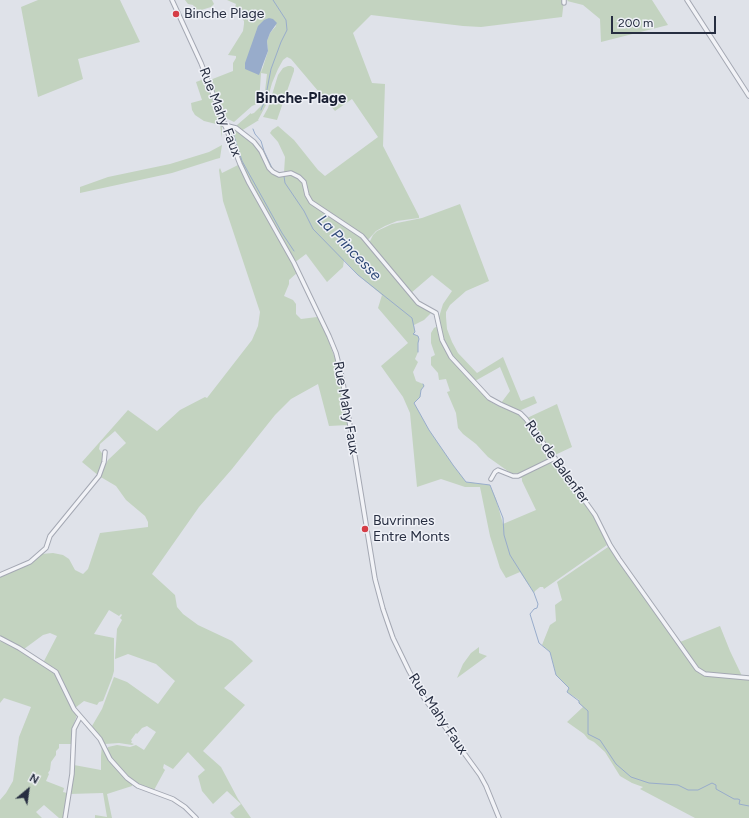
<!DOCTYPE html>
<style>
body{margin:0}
#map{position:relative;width:749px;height:818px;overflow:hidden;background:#dfe2e9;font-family:Figtree,sans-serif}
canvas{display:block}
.north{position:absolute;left:8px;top:770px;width:40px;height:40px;-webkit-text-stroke:3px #eff1f7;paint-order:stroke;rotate:29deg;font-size:11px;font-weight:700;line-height:16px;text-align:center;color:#272e41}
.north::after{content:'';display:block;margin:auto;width:14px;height:18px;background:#272e41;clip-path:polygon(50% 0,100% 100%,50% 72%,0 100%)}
.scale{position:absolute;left:611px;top:16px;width:105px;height:18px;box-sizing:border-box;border:2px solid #272e41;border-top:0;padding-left:5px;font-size:12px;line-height:14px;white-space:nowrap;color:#272e41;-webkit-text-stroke:3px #eff1f7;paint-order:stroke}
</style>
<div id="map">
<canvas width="749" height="818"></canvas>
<div class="north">N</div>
<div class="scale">200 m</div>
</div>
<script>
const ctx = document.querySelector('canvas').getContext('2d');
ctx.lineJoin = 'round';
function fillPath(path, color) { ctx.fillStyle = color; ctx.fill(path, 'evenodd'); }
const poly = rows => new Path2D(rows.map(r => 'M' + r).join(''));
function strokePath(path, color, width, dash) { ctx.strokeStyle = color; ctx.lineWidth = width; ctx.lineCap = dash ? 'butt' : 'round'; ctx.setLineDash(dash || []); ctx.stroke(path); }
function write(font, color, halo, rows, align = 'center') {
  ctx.font = font + ' Figtree,sans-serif'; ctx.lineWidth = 3; ctx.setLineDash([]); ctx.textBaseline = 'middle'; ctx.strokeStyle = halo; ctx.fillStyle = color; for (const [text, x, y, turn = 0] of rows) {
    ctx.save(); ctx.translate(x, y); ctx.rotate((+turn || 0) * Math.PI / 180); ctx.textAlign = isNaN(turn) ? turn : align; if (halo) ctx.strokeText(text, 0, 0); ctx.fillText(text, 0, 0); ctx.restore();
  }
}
fillPath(poly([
 [38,0,120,0,140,42,78,59,83,79,38,97,21,7],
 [185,0,212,0,214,4,211,7,198,11,196,10,193,5,188,4],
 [227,0,564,0,562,17,481,27,463,26,371,15,353,33,372,83,385,84,383,146,419,216,419,218,397,221,385,226,376,231,367,241,416,300,433,311,424,320,414,325,415,332,414,334,418,336,419,339,418,343,418,352,415,359,418,362,413,372,416,381,423,384,424,386,421,390,420,397,414,403,429,430,453,465,466,482,490,485,496,499,503,524,536,510,522,481,522,478,519,478,555,460,595,516,607,545,544,589,543,587,540,587,535,591,534,593,520,572,506,578,500,568,490,536,480,487,465,487,441,479,417,487,410,413,403,397,381,366,408,343,378,308,382,295,358,275,344,260,343,267,327,282,306,254,294,263,298,272,289,280,289,284,284,296,293,300,296,304,296,314,301,319,317,317,321,318,331,342,330,345,339,369,348,425,329,426,318,384,291,399,275,415,232,469,199,507,152,574,175,595,177,607,183,614,198,625,232,641,253,661,224,688,245,705,203,751,221,767,238,799,251,818,235,818,230,813,241,804,227,791,213,804,202,791,198,776,205,770,188,752,173,769,164,764,163,768,165,770,154,790,141,785,130,778,112,759,107,749,108,747,117,745,130,747,136,745,144,750,156,732,147,726,142,728,137,734,136,733,131,740,132,741,131,743,134,744,132,745,119,743,105,744,92,726,102,709,114,677,127,682,158,704,175,681,156,664,128,654,115,659,117,629,122,620,120,618,122,615,121,614,119,616,109,610,94,634,114,638,114,671,112,678,103,701,99,702,97,705,84,701,75,708,59,673,53,667,43,663,57,636,50,633,43,635,24,649,0,636,0,576,41,554,53,553,63,555,69,559,75,570,83,574,88,569,100,533,148,527,148,522,145,516,126,500,116,486,99,476,82,462,128,410,157,431,180,410,205,397,207,398,252,340,258,326,260,312,223,201,219,170,220,168,222,173,240,164,230,132,232,129,237,127,237,125,251,113,251,114,254,113,262,105,264,100,267,74,261,73,259,103,252,106,234,122,224,117,210,80,233,71,233,63,236,58,236,56,228,55,243,31,244,24,244,21,238,13,234,11,236,4],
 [269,18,276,26,270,33,267,41,268,51,261,73],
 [287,57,291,59,335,111,352,99,378,137,325,176,318,170,294,140,278,126,272,130,270,133,278,142,285,157,284,173,275,173,268,166,254,142,241,131,259,120,258,120,266,105,272,83,278,69,283,60],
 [115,431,126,443,108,460,103,469,104,456,99,449,100,444],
 [568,0,652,0,668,25,601,42,600,19,583,5,567,1],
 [288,66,291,66,294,68,294,71,277,120,263,117,268,108,278,75,283,68],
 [204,79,207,80,222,120,222,138,220,125,204,121,195,115,192,110,191,103,202,100,196,82],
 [222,145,220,158,216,159,172,173,80,193,80,187,108,177,170,164,209,152],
 [460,204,489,281,466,291,450,305,446,312,446,317,447,329,452,342,458,353,477,373,503,357,521,401,534,396,537,403,519,411,501,403,510,391,500,367,475,381,455,361,444,344,440,329,439,317,443,304,452,291,432,275,411,293,370,244,370,241,373,235,377,231,392,224,422,218],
 [438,326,443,346,478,390,491,402,498,406,516,412,523,417,552,457,550,459,520,473,512,474,488,457,476,444,463,434,458,428,456,413,447,392,450,391,446,379,439,380,438,373,431,365,431,357,435,355,431,343,431,333,434,328],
 [557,404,572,447,555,455,527,418],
 [608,547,610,547,700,674,749,679,749,818,695,818,640,789,643,787,632,783,620,776,605,752,594,742,588,739,584,734,567,722,583,707,579,703,579,700,567,692,569,688,556,675,550,652,542,645,550,625,556,621,555,605,562,600,557,582],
 [720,626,730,651,742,676,706,673,699,669,680,642],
 [1,640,19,649,54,672,59,678,70,705,77,715,73,726,72,744,59,744,59,748,56,751,56,755,51,762,50,770,48,773,49,774,46,781,64,788,63,792,67,793,64,818,59,818,44,805,36,812,42,818,0,818,0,800,6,793,13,781,19,737,31,707,4,698,0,703,0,642],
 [479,647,479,653,487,656,457,678,463,664,471,653],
 [102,744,111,763,132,784,132,786,107,794,112,818,95,818,95,815,107,817,103,793,69,794,74,765,101,770,101,756]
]), '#c3d3c0');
fillPath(poly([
 [269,18,273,19,277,23,270,33,267,41,268,51,259,75,245,69,245,63,258,26,264,20]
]), '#98accb');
strokePath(poly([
 [261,110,265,100,271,69,281,42,287,30,286,20,273,0],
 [253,129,255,134,261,141,264,151,273,170],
 [234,130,233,133,242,161,282,233,294,251],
 [284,176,285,183,304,211,313,229,358,275,412,318,415,332,413,334,418,336,419,339,418,343,418,352],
 [423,384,424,386,421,390,420,397,414,403,429,430,453,465,466,482,490,485,503,518,504,535,510,555,534,593,538,604,537,608,534,609,530,614,539,643,550,652,556,675,569,688,567,692,579,701,579,703,588,711,588,734,600,740,616,764,631,777,649,783,678,785,688,790,698,790,712,783,716,785,716,789,734,799,738,799,740,800,739,804,749,806]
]), '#98accb', 1);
const minor = poly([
 [172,0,201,63,240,164,249,183,294,263,329,336,336,353,342,377,375,579,383,609,393,638,409,671,424,698,480,775,486,786,499,818],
 [687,0,749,96],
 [564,3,564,0],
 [224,125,236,128,254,142,261,151,269,168,273,172,279,175,291,173,299,177,304,182,307,195,311,202,362,236,418,303,436,313,442,340,451,357,489,398,500,404,520,413,526,419,595,515,610,545,619,559,697,669,705,674,749,678],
 [491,479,495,472,498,470,513,476,518,476,555,458],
 [0,575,30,562,46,548,50,536,99,476,104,462,105,452],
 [0,638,19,648,56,672,74,709,100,739,110,759,127,778,138,786,173,799,185,807,196,818],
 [65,818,72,774,74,729,80,717]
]);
strokePath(minor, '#a4a8b3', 5.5);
strokePath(minor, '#f2f3f7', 3.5);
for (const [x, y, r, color] of [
 [176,14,4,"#d53d46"],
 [365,529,4,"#d53d46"]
]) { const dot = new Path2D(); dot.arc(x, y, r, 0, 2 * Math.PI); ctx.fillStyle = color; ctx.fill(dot); strokePath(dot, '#eff1f7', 1.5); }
write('14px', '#272e41', '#eff1f7', [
 ["Binche Plage",184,14],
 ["Buvrinnes",373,521],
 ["Entre Monts",373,537]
], 'left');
write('14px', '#272e41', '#eff1f7', [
 ["Rue Mahy Faux",220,112,69],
 ["Rue Mahy Faux",346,408,80],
 ["Rue de Balenfer",557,462,54],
 ["Rue Mahy Faux",438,714,56]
]);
write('bold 15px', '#191f32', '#eff1f7', [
 ["Binche-Plage",301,99]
]);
write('italic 15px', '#2f4977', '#eff1f7', [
 ["La Princesse",349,248,46]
]);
</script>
